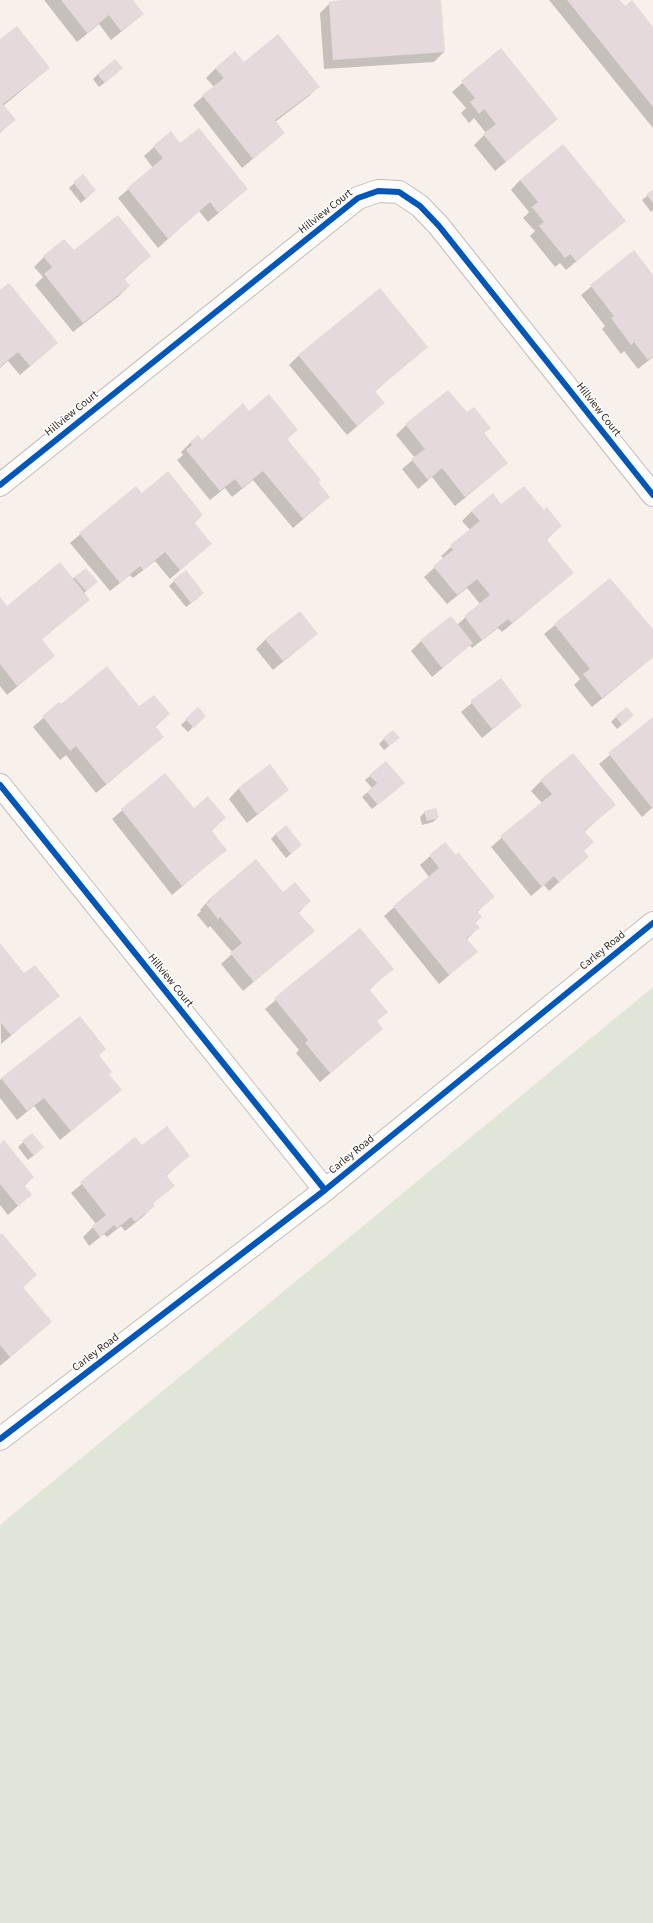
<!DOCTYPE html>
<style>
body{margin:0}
canvas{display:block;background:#f7f0eb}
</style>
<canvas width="653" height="1923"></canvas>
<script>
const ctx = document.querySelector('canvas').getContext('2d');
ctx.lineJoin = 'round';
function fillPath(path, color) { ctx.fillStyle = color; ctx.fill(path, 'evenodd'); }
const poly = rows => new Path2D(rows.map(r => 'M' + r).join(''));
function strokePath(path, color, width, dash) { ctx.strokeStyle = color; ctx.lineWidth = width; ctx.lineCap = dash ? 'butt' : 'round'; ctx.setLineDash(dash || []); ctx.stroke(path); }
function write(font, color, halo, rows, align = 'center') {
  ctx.font = font + ' "Source Sans 3",sans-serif'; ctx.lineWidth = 3; ctx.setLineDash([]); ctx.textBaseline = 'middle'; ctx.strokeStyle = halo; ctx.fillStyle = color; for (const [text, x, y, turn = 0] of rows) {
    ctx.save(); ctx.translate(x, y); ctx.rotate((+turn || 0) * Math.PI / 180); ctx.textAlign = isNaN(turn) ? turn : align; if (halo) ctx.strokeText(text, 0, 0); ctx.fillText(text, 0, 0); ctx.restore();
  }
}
fillPath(poly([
 [653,987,653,1923,0,1923,0,1525]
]), '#dfe6d8');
fillPath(poly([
 [44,0,132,0,143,14,111,40,99,24,77,42],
 [350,0,440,0,444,52,434,62,324,69,320,13,330,3],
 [549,0,619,0,625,7,653,29,653,128],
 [0,40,49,68,3,106,14,120,0,133],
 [501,50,557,119,495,171,474,145,486,133,474,118,469,123,461,113,466,108,452,92],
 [244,63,319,86,309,96,275,122,284,133,242,168,193,105,214,87,206,78,216,68],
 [117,73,99,87,93,79,97,75],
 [180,145,247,189,208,222,199,211,158,248,118,198,153,168,144,156,154,147],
 [83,175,90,195,81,203,69,188],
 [520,180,624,221,566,270,560,263,555,267,530,236,535,231,523,218,529,212,511,190],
 [653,191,653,210,651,212,642,200],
 [74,252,150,256,124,279,129,286,119,296,73,332,35,285,43,277,34,267,44,257],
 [633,252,653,276,653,357,638,369,624,351,621,354,602,329,605,326,581,295],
 [0,291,57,343,20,375,8,361,0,368],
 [427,347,374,392,384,403,347,435,289,365,299,355],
 [248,412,296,430,287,439,329,497,293,528,253,480,232,497,225,488,210,500,177,460,183,455,181,452,191,442,202,441],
 [466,414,490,428,484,433,507,463,455,506,432,477,418,489,402,469,415,458,396,435,406,425],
 [136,487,141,494,202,515,194,523,210,544,170,579,155,561,133,578,130,575,110,591,70,543],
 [472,511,543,511,561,526,546,540,573,573,502,632,498,628,472,648,470,645,432,677,411,651,421,641,457,625,480,604,467,588,447,604,424,577,444,559,441,556,470,530,462,521],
 [75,577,91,587,84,593,89,599,41,640,54,656,7,695,0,686,0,599,7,607],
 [610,580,653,631,653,657,592,707,574,685,580,679,544,634],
 [174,581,198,598,186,607,169,586],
 [317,634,273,670,256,649,266,639],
 [501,679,521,706,482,738,461,712],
 [59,704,61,705,139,708,169,714,155,727,163,737,96,793,66,755,60,760,33,727],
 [198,709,204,716,188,732,181,725],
 [616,717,628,720,617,729,611,722],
 [653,719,653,807,642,817,599,764],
 [384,739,394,742,384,750,379,744],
 [269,766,288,790,247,823,229,799,238,789],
 [165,774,194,809,224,818,211,831,225,850,172,895,112,819],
 [370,776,399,787,372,809,362,797,372,788,365,780],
 [541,781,614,805,584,832,583,851,587,857,549,891,544,885,531,896,491,847,542,803,531,791],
 [425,812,438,817,433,822,422,825,420,817],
 [276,834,301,845,286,858,271,839],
 [430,856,493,897,477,912,481,917,475,923,478,928,466,940,476,952,439,984,384,916,429,877,420,865],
 [283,893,310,901,298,913,313,931,243,991,221,964,233,953,210,926,208,928,197,915,201,911,200,910,209,900],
 [360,929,392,969,369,990,386,1012,376,1022,382,1029,320,1082,296,1053,299,1050,265,1009],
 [0,944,24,974,58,996,1,1044],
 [111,1072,108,1075,121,1090,60,1140,34,1106,17,1120,0,1098,0,1080,2,1078],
 [32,1134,38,1152,28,1160,18,1147],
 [135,1139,142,1147,189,1155,166,1176,173,1185,152,1204,153,1206,144,1216,125,1231,121,1226,107,1237,104,1234,89,1246,83,1237,96,1224,71,1193],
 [0,1145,33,1177,24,1186,31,1194,8,1215,0,1205],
 [0,1236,36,1275,22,1288,51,1322,0,1366]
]), '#0003');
fillPath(poly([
 [61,0,133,0,144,14,121,31,109,15,87,33],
 [341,0,441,0,445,52,333,60,329,2],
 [567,0,620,0,625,6,632,0,653,27,653,107],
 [17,26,50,68,3,104,16,120,0,132,0,39],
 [278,34,320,87,275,120,285,133,253,159,202,95,224,78,215,68,235,51,244,62],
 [501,48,558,119,506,162,483,134,496,124,484,109,479,114,470,102,475,98,461,81],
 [115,59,123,68,105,83,97,74],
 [199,128,248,189,218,213,210,202,168,239,127,188,163,158,153,146,171,131,180,143],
 [563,144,626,221,576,261,570,254,565,258,539,226,544,222,532,207,538,202,520,180],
 [83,174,96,190,86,199,73,182],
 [653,190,653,203,646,194],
 [118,215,151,256,124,278,130,286,83,323,44,274,52,267,43,256,64,239,74,250],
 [634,250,653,275,653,356,648,360,634,342,631,345,611,318,614,316,590,285],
 [9,283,58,343,30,366,18,352,0,367,0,290],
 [380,288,428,347,375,391,385,403,357,426,298,355],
 [448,390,467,412,474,407,491,428,484,433,508,463,465,497,442,468,428,480,411,459,425,449,405,424],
 [269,394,298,430,287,439,321,480,318,482,330,497,303,519,263,471,242,488,235,479,220,491,186,450,192,445,190,442,198,435,202,440,243,403,249,411],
 [168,471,203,515,194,522,212,544,180,570,165,552,143,570,140,566,120,583,79,533,136,486,142,493],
 [524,486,544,510,547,507,562,526,546,539,574,573,512,623,508,619,482,640,464,616,490,595,477,579,457,595,433,566,453,550,450,545,480,521,471,511,493,493,501,504],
 [60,562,90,600,42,639,55,656,17,686,0,664,0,597,7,606],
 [86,568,98,582,86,591,74,577],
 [186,570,204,593,191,603,173,580],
 [610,578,653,629,653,657,602,698,583,674,590,669,554,624],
 [300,611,318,634,283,661,265,639],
 [451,616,473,643,442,668,420,640],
 [107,666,139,706,154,695,170,714,155,726,164,737,106,784,76,746,70,751,42,716,59,702,61,704],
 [501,678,522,706,492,729,470,701],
 [198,707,206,716,194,728,185,719],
 [627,707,634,715,622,725,615,716],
 [653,717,653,807,652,808,608,753],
 [393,730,400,738,389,746,383,738],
 [573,753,616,805,584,831,594,842,584,851,589,857,559,882,554,876,542,887,500,836,552,794,540,780],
 [386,761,405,783,378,805,367,792,377,783,369,775],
 [270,764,289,790,257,814,238,788],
 [165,773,194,808,208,796,226,818,211,830,227,850,182,886,121,809],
 [436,808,439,818,427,821,424,811],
 [286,825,302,845,291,854,275,834],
 [445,842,456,855,458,852,495,897,477,911,482,917,475,922,480,928,466,938,478,952,449,975,393,906,439,868,429,855],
 [256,859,283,892,295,882,311,901,298,912,315,931,254,982,230,953,242,943,220,917,218,919,206,904,210,901,209,899],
 [360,928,394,969,369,989,388,1012,377,1021,383,1029,330,1073,305,1043,308,1040,274,998],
 [0,943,24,973,35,965,60,996,11,1035,0,1022],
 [80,1016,106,1049,99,1055,112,1072,109,1074,122,1090,71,1131,44,1098,27,1111,1,1078],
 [167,1126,190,1156,166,1175,175,1186,153,1203,155,1206,135,1222,131,1217,117,1228,114,1225,100,1237,92,1226,106,1215,80,1182,135,1137,142,1145],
 [32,1133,44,1147,34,1156,22,1141],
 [4,1140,34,1177,24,1185,32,1195,18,1206,0,1184,0,1144],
 [2,1233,37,1275,23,1287,52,1322,10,1357,0,1345,0,1235]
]), '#e5dadb');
const street = poly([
 [0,485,358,198,378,191,399,192,420,206,439,226,653,495],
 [0,785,325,1190]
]);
const secondary = poly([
 [0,1439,325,1190,653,923]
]);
strokePath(street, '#c5bcb6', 24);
strokePath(secondary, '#c5bcb6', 24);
strokePath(street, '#fefdfc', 22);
strokePath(secondary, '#fefdfc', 22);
strokePath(poly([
 [0,485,358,198,378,191,399,192,420,206,439,226,653,495],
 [0,785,325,1190],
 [0,1439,325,1190,653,923]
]), '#0057b8', 6);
write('11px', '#2a1f16', '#fff', [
 ["Hillview Court",326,212,-38],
 ["Hillview Court",598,410,52],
 ["Hillview Court",72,414,-39],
 ["Carley Road",603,951,-39],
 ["Hillview Court",170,981,51],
 ["Carley Road",352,1155,-39],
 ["Carley Road",96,1353,-37]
]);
</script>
